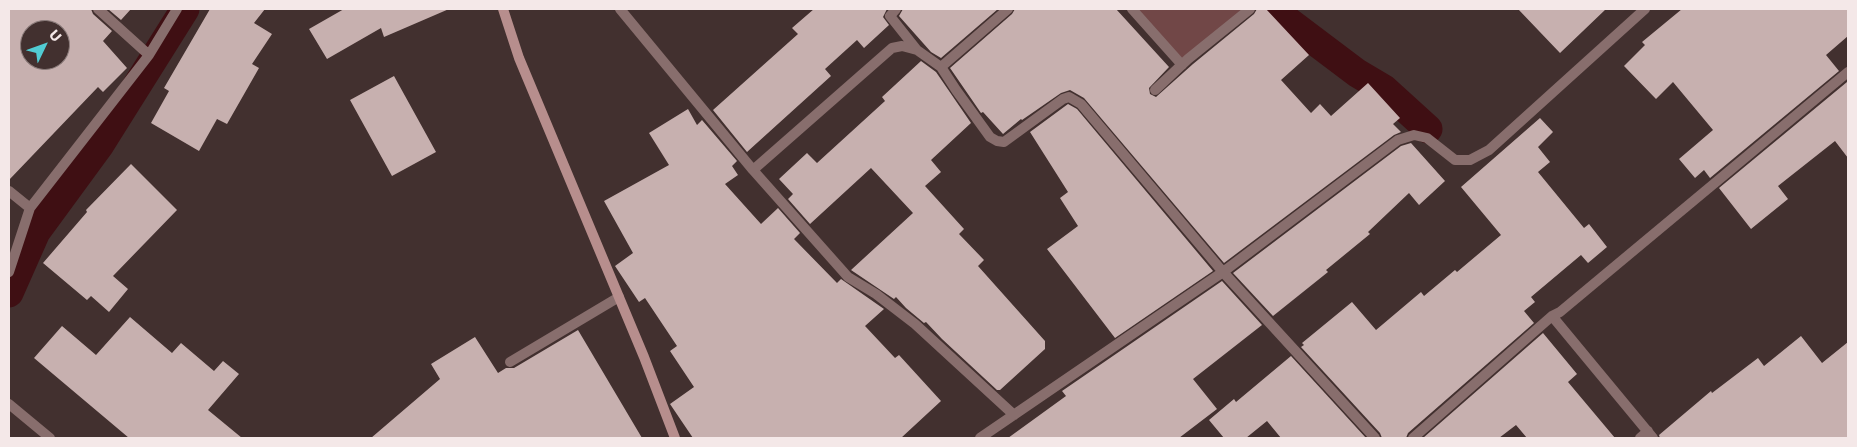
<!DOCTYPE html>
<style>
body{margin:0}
#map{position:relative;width:1857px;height:447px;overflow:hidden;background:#42302f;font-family:Commissioner,sans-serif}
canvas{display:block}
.frame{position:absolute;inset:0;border:10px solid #f4e8e8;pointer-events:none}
.north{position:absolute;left:20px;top:20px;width:50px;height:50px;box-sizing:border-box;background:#42302f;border:1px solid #897a79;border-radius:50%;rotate:48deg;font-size:14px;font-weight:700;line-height:20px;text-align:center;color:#f4e8e8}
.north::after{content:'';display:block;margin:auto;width:18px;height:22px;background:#51ccd3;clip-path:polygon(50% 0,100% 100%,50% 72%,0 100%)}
</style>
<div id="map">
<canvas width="1857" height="447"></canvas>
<div class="frame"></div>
<div class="north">U</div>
</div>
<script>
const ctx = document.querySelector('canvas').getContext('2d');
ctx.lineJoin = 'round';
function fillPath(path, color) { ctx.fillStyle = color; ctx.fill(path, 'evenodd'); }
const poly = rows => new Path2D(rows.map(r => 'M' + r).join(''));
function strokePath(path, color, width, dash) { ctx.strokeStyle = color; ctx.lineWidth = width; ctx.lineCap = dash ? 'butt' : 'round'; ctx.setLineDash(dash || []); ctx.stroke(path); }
fillPath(poly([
 [1132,9,1244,9,1182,65]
]), '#714747');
strokePath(poly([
 [1272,9,1357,73,1384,89,1428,129],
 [9,293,36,232,99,146,185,9]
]), '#3f0f13', 29);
fillPath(poly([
 [9,9,91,9,93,14,112,31,103,41,127,68,103,92,98,87,9,180],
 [30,30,60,30,60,60,30,60],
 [108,9,131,9,121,20],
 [210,9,265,9,254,23,272,34,252,64,259,68,227,124,217,119,199,151,151,123,169,91,164,88],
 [344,9,449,9,384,37,381,28,327,59,309,29],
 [814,9,887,9,883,17,889,25,864,48,857,40,825,69,831,76,747,152,713,110,798,34,792,28],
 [903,9,998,9,941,58,931,52,899,16],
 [1015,9,1116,9,1169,67,1149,88,1150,94,1156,97,1193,64,1254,14,1257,9,1266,9,1309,55,1281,80,1311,113,1320,104,1331,116,1368,83,1400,118,1393,124,1401,132,1394,135,1224,263,1084,98,1070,90,1061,93,1022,120,1021,119,1003,134,983,112,981,113,950,68,1012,14],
 [1518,9,1606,9,1560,53],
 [1682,9,1848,9,1848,36,1826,55,1839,71,1710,178,1704,170,1695,178,1679,159,1713,130,1673,82,1656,99,1624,66,1645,45,1642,42],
 [921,61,936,72,971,123,931,160,941,172,925,186,964,229,959,234,984,260,978,266,1045,341,1045,349,1000,390,997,390,942,339,926,322,924,323,906,308,896,297,894,299,851,270,913,213,871,168,810,224,788,199,793,194,779,179,807,153,817,163,885,101,882,97],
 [394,76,436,152,392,176,350,100],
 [1847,82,1848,158,1835,141,1778,186,1788,199,1751,229,1719,188],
 [1068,104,1077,109,1213,271,1115,338,1047,249,1078,226,1060,198,1068,192,1030,132],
 [688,109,697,125,702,120,737,161,732,166,738,175,725,184,761,224,778,208,800,233,794,239,837,283,841,279,884,309,865,326,895,358,899,355,941,401,901,438,693,438,670,404,694,387,670,351,677,346,645,298,639,302,615,266,633,253,604,201,669,165,649,133],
 [1540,118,1553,132,1538,147,1550,162,1538,172,1584,228,1589,224,1607,247,1588,263,1581,255,1531,297,1535,302,1524,311,1534,323,1408,433,1406,438,1382,438,1380,433,1301,347,1304,345,1302,343,1352,302,1376,330,1421,292,1424,296,1455,270,1457,272,1501,235,1461,187],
 [1411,143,1445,181,1419,205,1409,193,1368,232,1370,234,1326,270,1328,272,1273,316,1233,273,1401,146],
 [131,164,177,210,113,276,128,289,109,312,91,296,87,300,43,263,87,212,86,210],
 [1222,281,1262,325,1193,379,1217,409,1179,438,1008,438,1066,396,1062,391],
 [130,317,172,353,181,343,214,371,223,361,239,374,208,410,242,438,129,438,34,358,62,326,96,355],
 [578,330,642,438,371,438,440,379,431,364,475,337,498,373,506,368,514,368],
 [1543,333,1577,374,1568,382,1615,438,1527,438,1516,425,1499,438,1423,438],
 [1801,336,1822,363,1848,342,1848,438,1660,438,1659,435,1711,391,1712,393,1758,358,1764,366],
 [1291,356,1366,438,1281,438,1267,421,1246,438,1224,438,1209,420,1234,399,1236,402]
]), '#c7b0af');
strokePath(poly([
 [98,9,149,55],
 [620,9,753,170,848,277,876,294,915,324,1014,415],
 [896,9,890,16,917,50],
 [1132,9,1182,65],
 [941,67,956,90,990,137,997,141,1004,142,1063,99,1069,97,1081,104,1223,272,1375,438],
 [1155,90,1188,59,1250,9],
 [753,170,892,48,902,46,917,50,941,67,1008,9],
 [9,191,30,208],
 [9,272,30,208,149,55,177,9],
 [1552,316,1653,438],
 [510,362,619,297],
 [9,404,50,438],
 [980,438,1223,272,1398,140,1414,135,1427,138,1455,160,1470,160,1489,150,1645,9],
 [1413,438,1552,316,1560,312,1848,72],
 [1640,438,1648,431]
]), '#886e6d', 10);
strokePath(poly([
 [503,9,519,58,644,357,675,438]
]), '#b78e8d', 10);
</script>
